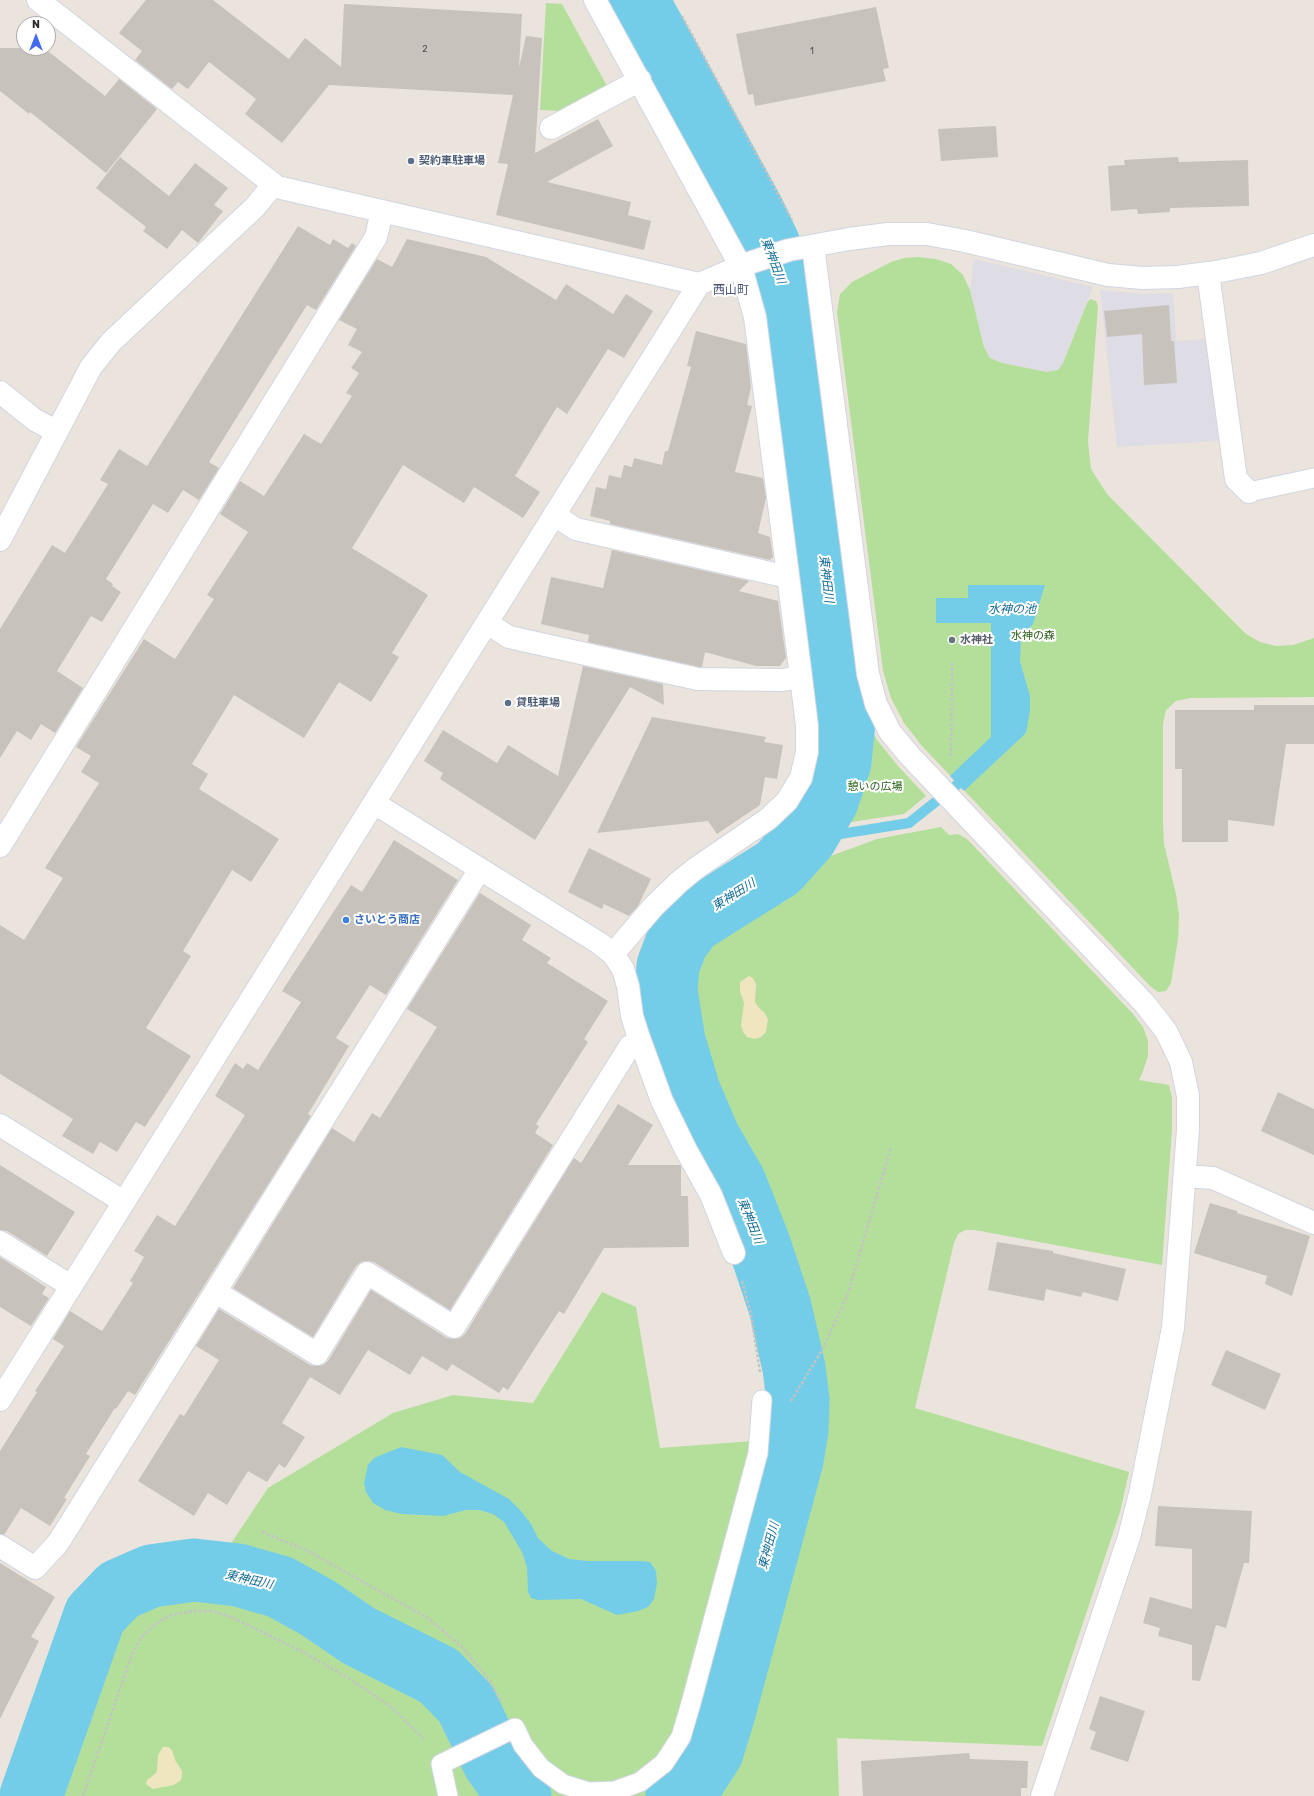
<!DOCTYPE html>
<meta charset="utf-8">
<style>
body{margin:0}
#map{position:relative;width:1314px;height:1796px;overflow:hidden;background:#ebe4dc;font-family:Rubik,sans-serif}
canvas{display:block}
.north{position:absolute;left:16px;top:16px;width:40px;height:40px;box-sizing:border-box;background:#fff;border:1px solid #aaa;border-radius:50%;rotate:0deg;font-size:11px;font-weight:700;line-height:16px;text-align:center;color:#2a2a2a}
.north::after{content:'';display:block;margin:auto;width:14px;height:18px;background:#4369f1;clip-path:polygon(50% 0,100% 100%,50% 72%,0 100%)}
</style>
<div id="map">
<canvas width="1314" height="1796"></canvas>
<div class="north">N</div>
</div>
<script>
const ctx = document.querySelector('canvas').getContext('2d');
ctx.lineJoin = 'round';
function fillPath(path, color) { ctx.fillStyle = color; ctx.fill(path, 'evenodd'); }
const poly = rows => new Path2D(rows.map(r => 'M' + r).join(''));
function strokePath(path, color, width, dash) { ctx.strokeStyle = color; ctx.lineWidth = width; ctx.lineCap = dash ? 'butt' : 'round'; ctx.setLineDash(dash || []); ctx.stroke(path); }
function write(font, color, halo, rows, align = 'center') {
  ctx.font = font + ' Rubik,"Noto Sans JP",sans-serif'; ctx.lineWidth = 4; ctx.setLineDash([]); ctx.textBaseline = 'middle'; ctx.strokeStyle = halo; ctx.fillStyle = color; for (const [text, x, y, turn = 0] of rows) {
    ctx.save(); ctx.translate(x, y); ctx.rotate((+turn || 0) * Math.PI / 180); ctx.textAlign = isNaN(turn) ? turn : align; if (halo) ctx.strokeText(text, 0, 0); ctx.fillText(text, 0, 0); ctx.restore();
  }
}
fillPath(poly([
 [974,259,1093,287,1063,363,1058,370,1047,372,1002,363,990,358,984,347,970,290],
 [1100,290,1142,294,1173,293,1176,341,1206,339,1220,441,1117,447]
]), '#dedce4');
fillPath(poly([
 [546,3,562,4,607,86,561,111,540,110],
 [918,257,936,259,951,264,963,275,970,290,984,347,990,358,1002,363,1047,372,1058,370,1063,363,1087,303,1090,299,1096,301,1098,306,1088,441,1091,469,1107,494,1246,634,1260,642,1276,646,1293,645,1314,638,1314,697,1190,698,1176,701,1166,710,1163,724,1163,823,1164,844,1176,894,1179,915,1178,939,1171,983,1166,991,1158,992,1151,987,922,746,904,723,891,698,883,671,837,312,840,294,852,282,891,262,904,258],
 [856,700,877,740,898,766,926,796,904,814,825,826,837,805,850,764],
 [941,827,949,835,958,834,967,839,1133,1014,1143,1027,1148,1041,1148,1056,1143,1071,1139,1080,1169,1085,1172,1098,1172,1130,1162,1265,975,1230,965,1230,958,1234,954,1243,915,1408,1129,1472,1120,1512,1042,1746,837,1738,839,1796,701,1796,727,1759,740,1717,807,1463,813,1432,814,1399,810,1366,803,1335,795,1303,774,1239,749,1177,724,1131,704,1085,690,1038,682,990,683,969,690,950,703,933,828,857,877,839],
 [602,1292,636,1307,660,1448,779,1439,777,1457,709,1708,698,1745,678,1775,653,1796,547,1796,528,1782,507,1754,479,1696,448,1663,367,1622,327,1594,286,1572,224,1554,268,1488,393,1413,453,1395,533,1403],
 [194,1586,235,1590,274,1601,310,1621,351,1650,429,1689,452,1714,480,1770,499,1796,47,1796,109,1623,128,1603,155,1591]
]), '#b4df9b');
fillPath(poly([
 [749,976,753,978,756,984,755,1002,759,1008,764,1012,768,1019,766,1032,761,1037,755,1039,747,1037,743,1032,741,1025,744,1003,740,992,740,982],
 [163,1747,168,1747,172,1750,175,1760,182,1771,182,1777,180,1781,174,1785,153,1789,146,1784,147,1780,155,1774,157,1771,158,1755]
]), '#efe6c0');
fillPath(poly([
 [968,585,1045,585,1033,624,1021,637,1020,661,1030,696,1030,710,1026,733,964,791,950,776,991,737,991,623,936,623,936,598,968,598],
 [401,1447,442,1455,460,1472,509,1499,521,1511,531,1524,538,1538,552,1551,569,1559,588,1561,640,1561,650,1562,656,1571,657,1584,654,1599,648,1607,638,1611,617,1615,581,1599,538,1600,531,1598,528,1592,527,1567,522,1552,504,1522,493,1514,479,1510,466,1510,443,1516,402,1514,385,1510,373,1503,366,1492,364,1483,368,1465,374,1458]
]), '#73cde9');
strokePath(poly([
 [803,840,909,823,968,776]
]), '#73cde9', 10);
strokePath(poly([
 [637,0,754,213,769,245,781,277,797,356,844,721,840,762,827,801,806,837,778,868,692,922,677,942,668,966,666,991,674,1041,689,1091,709,1138,735,1183,759,1244,780,1307,794,1368,798,1400,797,1430,792,1460,724,1713,712,1752,690,1786,677,1796],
 [31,1796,95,1615,119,1590,151,1576,194,1570,238,1575,280,1587,318,1608,359,1636,439,1676,466,1704,494,1762,516,1793,520,1796]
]), '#73cde9', 63);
fillPath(poly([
 [146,0,213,0,289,59,305,38,341,67,344,4,522,14,519,68,526,36,542,38,535,153,598,119,613,146,547,182,631,202,628,215,651,221,644,250,496,215,508,164,498,163,513,95,329,85,282,143,245,114,256,99,209,62,188,89,178,82,172,89,135,60,142,51,119,33],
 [876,7,889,68,883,69,886,81,755,106,753,94,748,95,736,34],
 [0,48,44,48,105,96,119,79,157,109,106,173,30,112,29,114,0,91],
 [996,126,998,157,941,161,938,129],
 [120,157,169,196,195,163,228,188,214,205,223,211,198,243,182,230,167,249,143,231,146,227,96,188],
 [1178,157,1179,162,1248,160,1249,206,1170,208,1170,212,1138,214,1137,209,1111,211,1108,166,1125,165,1124,160],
 [298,226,330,245,333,239,348,248,352,243,356,246,316,310,307,305,209,462,219,468,199,500,183,490,168,513,153,504,106,579,113,584,112,586,121,592,102,622,91,616,57,671,83,688,55,733,41,724,31,740,17,731,0,758,0,629,52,545,65,553,108,484,100,480,119,449,147,466],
 [407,239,486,257,556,300,566,284,613,314,626,294,653,311,624,358,608,349,567,414,557,407,515,476,540,492,523,518,474,487,464,503,403,465,352,548,428,595,392,653,399,657,371,702,339,682,304,738,234,695,192,764,208,774,199,789,279,839,251,882,232,870,183,951,191,956,146,1028,191,1056,145,1127,136,1122,117,1152,100,1142,93,1154,62,1136,73,1119,0,1074,0,925,24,940,63,878,45,868,99,783,81,772,91,756,76,747,144,639,175,659,214,599,207,595,248,532,220,514,240,481,264,496,304,434,321,444,352,396,346,393,359,373,351,368,362,352,348,345,357,329,339,320,377,259,392,267],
 [1169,305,1171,341,1174,341,1177,383,1144,385,1142,334,1107,337,1104,311],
 [696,331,746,344,751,387,747,405,752,406,735,472,763,478,766,498,758,533,770,537,773,557,770,560,610,524,610,521,590,516,596,487,606,489,609,475,621,478,624,465,632,467,634,458,662,465,665,451,668,451,691,367,687,366],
 [612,550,749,581,739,591,778,601,786,658,780,666,756,666,705,652,702,667,699,667,588,642,589,635,541,624,551,577,603,588],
 [583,666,663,684,664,705,630,687,535,840,440,779,443,773,424,761,443,730,497,763,508,745,558,776],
 [1254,705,1314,705,1314,744,1286,744,1274,826,1228,820,1228,842,1182,842,1182,769,1175,769,1175,710,1254,710],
 [652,717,766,737,764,742,783,745,777,779,765,777,760,805,717,834,708,821,597,833],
 [394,840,458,880,386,995,370,985,336,1038,349,1046,308,1114,311,1116,135,1395,128,1391,116,1409,115,1408,86,1454,90,1456,64,1498,67,1499,50,1526,21,1508,4,1535,0,1534,0,1451,37,1392,35,1391,64,1346,53,1339,70,1311,102,1331,133,1283,130,1281,144,1257,134,1251,157,1215,175,1226,245,1115,215,1096,235,1063,243,1069,247,1063,258,1070,301,1002,282,991,351,885,362,892],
 [589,848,651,879,638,906,629,916,604,904,602,909,568,892],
 [480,893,531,925,522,940,551,958,547,963,608,1001,584,1039,588,1042,536,1124,539,1126,535,1133,553,1145,450,1310,374,1262,367,1261,361,1262,356,1266,313,1337,233,1288,332,1128,354,1142,372,1113,380,1118,437,1027,407,1009],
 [1278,1092,1314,1109,1314,1155,1261,1131],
 [618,1104,653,1125,628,1165,680,1165,681,1166,681,1196,688,1196,689,1247,604,1248,564,1314,559,1311,508,1390,503,1387,499,1393,452,1364,447,1371,422,1356,410,1375,368,1350,340,1395,310,1377,282,1423,305,1437,285,1468,279,1464,267,1482,248,1471,227,1505,208,1493,194,1516,138,1481,180,1414,184,1416,219,1360,196,1346,219,1309,310,1365,316,1366,323,1365,328,1361,371,1290,447,1338,454,1339,460,1338,465,1334,574,1158,581,1163],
 [0,1165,75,1212,47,1256,7,1231,0,1230],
 [1210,1203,1237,1211,1237,1213,1310,1236,1292,1296,1265,1284,1267,1276,1194,1253],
 [997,1242,1053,1251,1053,1253,1126,1269,1118,1301,1083,1292,1081,1297,1046,1289,1044,1301,988,1290],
 [0,1257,46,1287,42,1294,49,1298,31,1326,0,1307],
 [1226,1350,1281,1374,1265,1410,1211,1385],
 [1158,1506,1252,1511,1249,1563,1244,1563,1226,1628,1216,1625,1200,1681,1192,1680,1192,1645,1158,1636,1160,1628,1143,1623,1150,1597,1192,1609,1192,1549,1155,1546],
 [0,1563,55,1597,31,1637,39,1641,0,1719],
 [1100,1696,1145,1711,1128,1762,1090,1749,1096,1732,1089,1729],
 [969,1753,970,1759,1028,1761,1027,1788,1021,1788,1021,1796,863,1796,861,1761]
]), '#c7c2bb');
const lane = poly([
 [1249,492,1314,478],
 [448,1796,441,1764,515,1728,523,1745,541,1768,563,1784,589,1792,615,1791,640,1782,664,1763,681,1737,691,1703,758,1453,762,1400]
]);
const street = poly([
 [38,0,277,187,699,284,746,264,789,250,849,239,888,234,927,234,965,241,1108,275,1143,278,1178,277,1216,272,1261,263,1314,245],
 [551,128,640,80],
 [813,246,868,674,876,704,890,732,910,756,1145,1004,1166,1031,1181,1062,1188,1096,1188,1130,1173,1328,1140,1494,1129,1537,1042,1796],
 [1208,273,1236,479,1249,492],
 [0,392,35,420,56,431],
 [554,515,576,529,788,577],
 [0,540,91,367,111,342,255,207,273,185],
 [487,623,509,637,698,679,783,680,801,677,755,317,741,267,595,0],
 [374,803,599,943,613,954,623,969,628,986,632,1016,638,1035,662,1101,686,1150,711,1195,734,1253],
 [0,846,376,237,382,211],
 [613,954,654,906,679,882,695,869,768,819,787,801,801,778,807,752,807,726,801,677],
 [0,1125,124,1202],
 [1185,1176,1213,1178,1314,1223],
 [0,1242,71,1286],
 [216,1292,317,1354,367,1273,454,1327,630,1046,640,1043],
 [0,1400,699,284],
 [0,1546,35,1568,58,1543,480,869]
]);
strokePath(lane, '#d1d5e2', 21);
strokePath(street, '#d1d5e2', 24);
strokePath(poly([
 [682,16,792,220],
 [951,756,952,663],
 [742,1281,751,1314,760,1372],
 [791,1401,822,1350,847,1296,891,1147],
 [262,1532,306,1550,428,1618,462,1647,490,1681,501,1702],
 [83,1796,131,1657,140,1639,154,1625,171,1615,192,1611,212,1611,231,1617,305,1653,348,1678,390,1706,425,1740]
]), '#c3c3c3', 2.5, [3, 2]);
strokePath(lane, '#fff', 19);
strokePath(street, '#fff', 22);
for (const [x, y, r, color] of [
 [411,161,4,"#5c6f8a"],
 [952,640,4,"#6b7280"],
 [508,703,4,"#5c6f8a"],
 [346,920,4,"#3f7fe0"]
]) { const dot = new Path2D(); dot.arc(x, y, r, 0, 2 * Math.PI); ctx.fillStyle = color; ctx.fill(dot); strokePath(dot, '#fff', 1.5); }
write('9px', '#51504e', null, [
 ["2",425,49],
 ["1",812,51]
]);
write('bold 11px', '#4e5e75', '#fff', [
 ["契約車駐車場",419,161],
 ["貸駐車場",516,703]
], 'left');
write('11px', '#2e631d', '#fff', [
 ["水神の森",1033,636],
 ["憩いの広場",875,787]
]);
write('bold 11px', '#5b616d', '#fff', [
 ["水神社",960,640]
], 'left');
write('bold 11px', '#366cbe', '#fff', [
 ["さいとう商店",354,920]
], 'left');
write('italic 12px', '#136b94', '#fff', [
 ["東神田川",773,261,69],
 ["東神田川",826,579,83],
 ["水神の池",1012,610],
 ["東神田川",734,895,-32],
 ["東神田川",750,1221,68],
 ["東神田川",769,1546,-75],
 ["東神田川",249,1580,13]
]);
write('12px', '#4c5578', '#fff', [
 ["西山町",731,291]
]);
</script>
